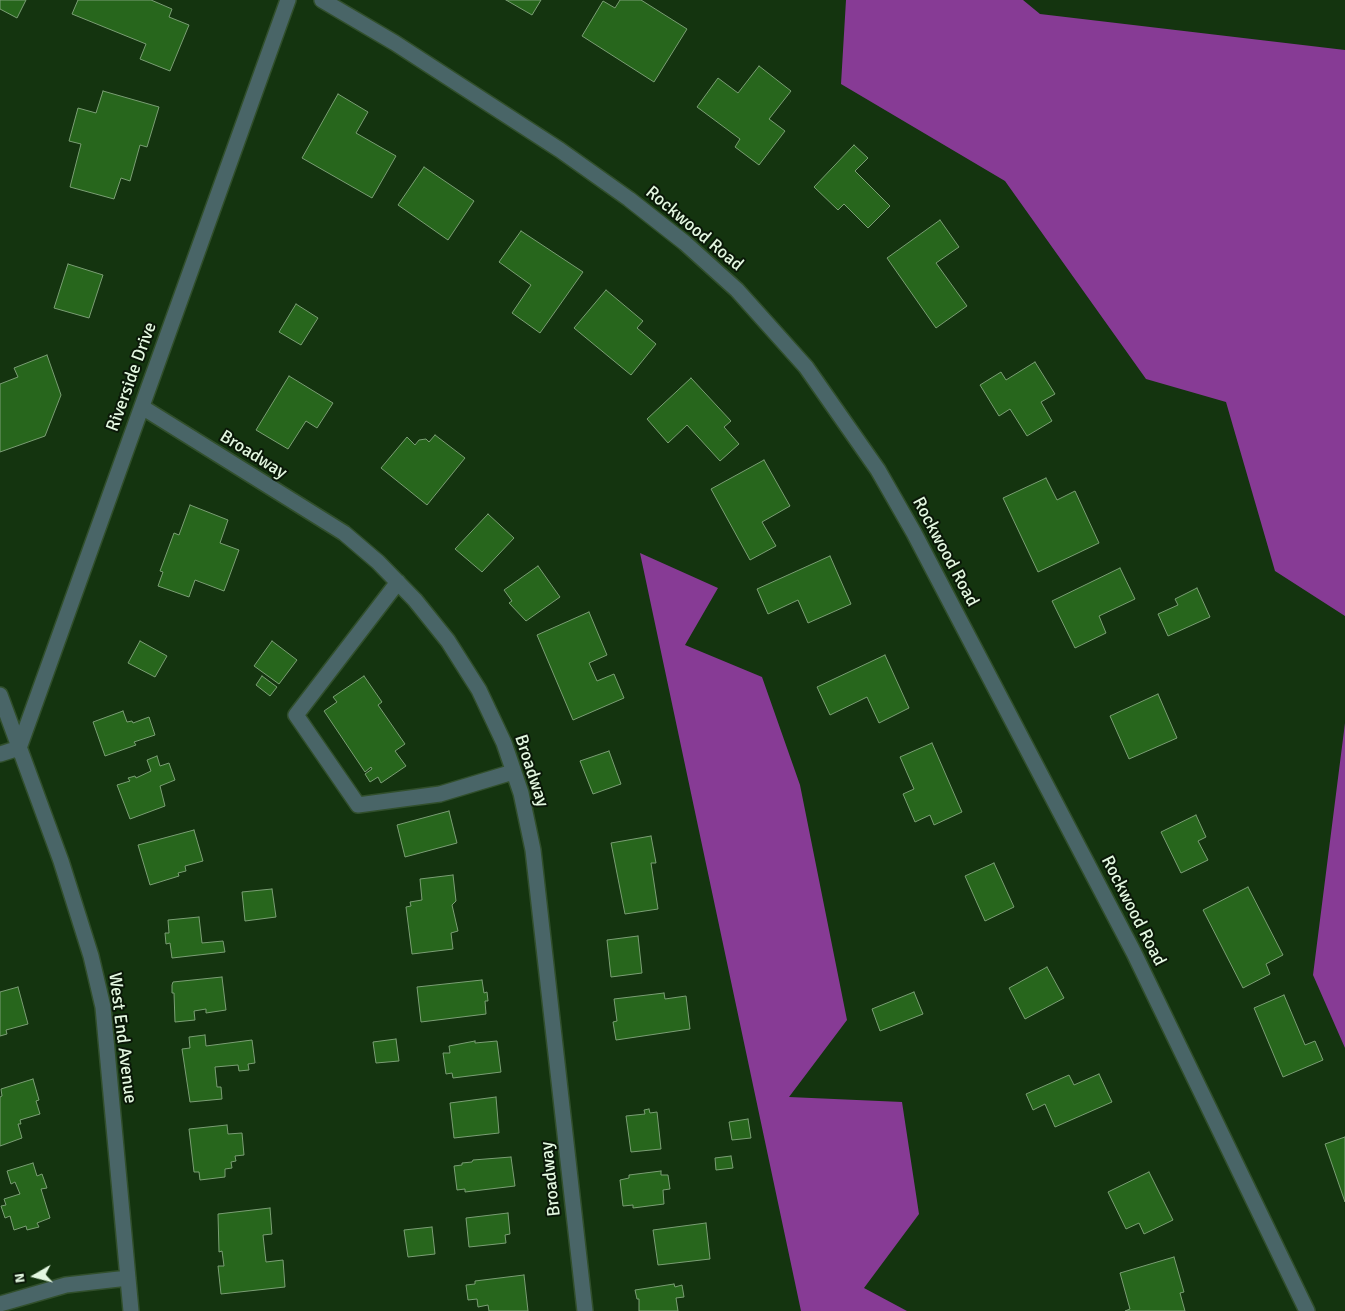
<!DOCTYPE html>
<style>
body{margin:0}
#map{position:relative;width:1345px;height:1311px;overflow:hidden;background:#14340f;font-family:Signika,sans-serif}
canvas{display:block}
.north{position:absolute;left:10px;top:1251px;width:50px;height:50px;-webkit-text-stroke:4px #0a1808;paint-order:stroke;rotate:262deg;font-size:14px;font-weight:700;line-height:20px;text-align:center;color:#e3f7e0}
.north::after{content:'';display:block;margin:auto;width:18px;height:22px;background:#e3f7e0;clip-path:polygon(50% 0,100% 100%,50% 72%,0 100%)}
</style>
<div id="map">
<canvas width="1345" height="1311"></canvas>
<div class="north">N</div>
</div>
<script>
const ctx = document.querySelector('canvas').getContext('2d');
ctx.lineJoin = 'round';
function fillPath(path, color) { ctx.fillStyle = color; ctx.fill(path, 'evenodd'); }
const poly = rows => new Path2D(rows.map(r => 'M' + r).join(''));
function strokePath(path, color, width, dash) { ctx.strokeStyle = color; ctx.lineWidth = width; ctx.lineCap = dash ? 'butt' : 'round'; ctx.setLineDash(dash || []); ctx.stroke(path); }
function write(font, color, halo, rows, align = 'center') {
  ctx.font = font + ' Signika,sans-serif'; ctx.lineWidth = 4; ctx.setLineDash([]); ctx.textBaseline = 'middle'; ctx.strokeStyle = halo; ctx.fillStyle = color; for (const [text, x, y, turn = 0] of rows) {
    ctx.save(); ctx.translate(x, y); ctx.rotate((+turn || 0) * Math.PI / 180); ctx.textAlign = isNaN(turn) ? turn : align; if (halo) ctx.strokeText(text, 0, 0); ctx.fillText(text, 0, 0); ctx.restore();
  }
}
fillPath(poly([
 [846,0,1023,0,1040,14,1345,50,1345,616,1275,571,1226,402,1146,379,1005,181,841,84],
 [640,553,718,588,685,645,762,677,800,785,847,1020,789,1097,902,1102,919,1214,864,1288,907,1311,801,1311],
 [1345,723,1345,1048,1313,975]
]), '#873b95');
const building = poly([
 [0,0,26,0,17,18,0,9,0,0],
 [78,0,151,0,172,9,169,17,189,25,170,71,140,59,146,44,72,14,78,0],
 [506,0,541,0,532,15,506,0],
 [620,0,641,0,687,29,654,82,582,36,603,1,615,8,620,0],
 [759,66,791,91,769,119,785,131,759,165,735,147,740,139,697,107,718,78,738,93,759,66],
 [103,91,159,107,147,147,140,145,130,181,121,178,114,199,70,187,81,144,69,141,78,108,96,113,103,91],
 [338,94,368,112,356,133,396,156,372,198,302,158,338,94],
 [854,145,868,158,855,171,890,206,868,228,844,204,838,210,814,187,854,145],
 [424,167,474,201,448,240,398,205,424,167],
 [940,220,959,247,936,263,967,306,936,328,887,258,940,220],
 [521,231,583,272,540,333,512,313,531,285,499,262,521,231],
 [68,264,103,275,89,318,54,308,68,264],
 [606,290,643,321,637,328,656,344,631,375,574,328,606,290],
 [296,304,318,318,301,345,279,332,296,304],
 [47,355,61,395,45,436,0,452,0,384,18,377,14,368,47,355],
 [1035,362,1055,394,1041,402,1052,421,1027,436,1010,409,999,416,980,385,1001,372,1006,380,1035,362],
 [289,376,333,403,317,428,306,421,288,449,256,430,289,376],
 [691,378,731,421,724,427,739,444,720,461,687,425,668,443,647,419,691,378],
 [435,435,465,458,427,505,381,468,407,437,415,445,419,440,426,439,429,442,435,435],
 [764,460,790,506,762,522,776,546,750,560,711,489,764,460],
 [1046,478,1057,500,1075,491,1099,543,1038,572,1003,498,1046,478],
 [190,505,228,520,220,543,239,550,224,591,195,580,189,597,158,586,163,572,160,571,174,533,179,535,190,505],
 [488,514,514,538,482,572,455,549,488,514],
 [830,556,851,604,808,623,798,600,768,614,757,589,830,556],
 [538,566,560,597,526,621,509,603,512,601,504,590,538,566],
 [1120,568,1135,599,1099,616,1106,633,1075,648,1052,601,1120,568],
 [1197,588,1210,617,1168,636,1158,614,1178,605,1175,599,1197,588],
 [589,612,607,655,589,663,597,681,614,674,624,698,573,720,537,635,589,612],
 [140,641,167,656,155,677,128,663,140,641],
 [272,641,297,660,279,684,254,666,272,641],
 [885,655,909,708,879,723,867,697,830,715,817,687,885,655],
 [262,676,277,687,270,696,256,685,262,676],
 [364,676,382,702,378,705,405,744,395,751,406,766,381,783,378,777,370,782,365,774,372,769,371,767,365,772,324,711,337,702,333,697,364,676],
 [1158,694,1177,738,1129,759,1110,716,1158,694],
 [123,711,127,722,132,721,133,723,149,717,155,735,134,742,136,745,105,756,93,722,123,711],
 [932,743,962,812,934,825,930,815,915,822,903,794,914,789,900,757,932,743],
 [609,751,621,784,593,794,580,761,609,751],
 [157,756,160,766,169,763,175,780,160,786,165,806,130,819,117,785,130,781,128,778,135,776,136,778,151,771,147,760,157,756],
 [449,811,457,843,405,857,397,825,449,811],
 [1196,815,1206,837,1198,841,1208,860,1181,873,1161,832,1196,815],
 [194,830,203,861,185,866,186,871,178,873,179,876,150,885,138,845,194,830],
 [651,836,656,863,651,863,658,909,625,914,611,843,651,836],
 [994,863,1014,907,985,921,965,876,994,863],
 [453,875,456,901,452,905,458,931,451,933,453,949,412,954,406,907,411,906,410,902,422,900,420,879,453,875],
 [1248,887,1283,955,1266,964,1270,974,1243,988,1203,910,1248,887],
 [272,889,276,917,245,921,242,892,272,889],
 [199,917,202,943,223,941,225,952,172,958,170,943,166,944,165,933,169,933,168,920,199,917],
 [638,936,642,973,611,977,607,940,638,936],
 [1047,967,1064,998,1025,1019,1009,988,1047,967],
 [222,977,226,1010,206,1013,206,1009,194,1011,195,1020,175,1022,174,993,172,993,172,985,173,982,222,977],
 [482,980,484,993,487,992,488,1001,485,1001,486,1014,421,1022,417,987,482,980],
 [18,987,28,1024,6,1030,7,1034,0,1036,0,992,18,987],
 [914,992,923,1014,880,1031,872,1009,914,992],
 [664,993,665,999,686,996,690,1029,616,1040,613,1022,617,1021,614,999,664,993],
 [1284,995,1305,1045,1315,1041,1323,1060,1283,1077,1254,1008,1284,995],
 [205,1035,206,1046,252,1040,255,1063,248,1064,249,1070,239,1071,238,1065,215,1067,217,1087,221,1087,222,1099,190,1102,182,1049,190,1048,189,1037,205,1035],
 [396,1039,399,1061,376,1063,373,1042,396,1039],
 [475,1041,475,1043,497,1041,501,1072,453,1078,452,1073,446,1074,443,1053,450,1053,449,1046,475,1041],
 [1099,1074,1112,1102,1055,1127,1045,1104,1033,1110,1026,1094,1069,1075,1074,1085,1099,1074],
 [33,1079,39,1100,36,1101,40,1114,20,1120,21,1124,18,1124,22,1138,0,1146,0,1097,2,1096,1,1089,33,1079],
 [496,1097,499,1133,454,1138,450,1103,496,1097],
 [649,1109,650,1113,657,1112,661,1149,631,1152,626,1116,645,1114,644,1110,649,1109],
 [748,1119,751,1138,732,1140,729,1122,748,1119],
 [227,1125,228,1134,242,1133,244,1155,235,1156,236,1161,231,1162,232,1168,225,1169,225,1177,200,1180,199,1172,194,1172,189,1129,227,1125],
 [1345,1137,1345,1202,1325,1144,1345,1137],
 [731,1156,733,1168,716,1170,715,1158,731,1156],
 [511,1157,515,1186,465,1192,465,1189,457,1190,454,1166,462,1165,462,1163,472,1162,473,1160,511,1157],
 [33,1163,37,1176,42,1174,47,1188,41,1189,50,1218,37,1223,39,1227,27,1230,26,1226,14,1230,10,1216,5,1218,1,1206,6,1205,4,1199,20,1194,15,1182,11,1184,7,1171,33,1163],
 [661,1171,661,1175,668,1175,670,1189,663,1190,664,1204,633,1208,633,1205,623,1206,620,1180,629,1178,629,1175,661,1171],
 [1149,1172,1173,1220,1144,1234,1139,1223,1126,1229,1108,1192,1149,1172],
 [270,1208,272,1234,263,1235,266,1262,283,1260,285,1287,221,1294,218,1266,224,1266,222,1251,219,1252,218,1214,270,1208],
 [508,1213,510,1234,505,1235,506,1243,469,1247,466,1218,508,1213],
 [706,1223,710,1259,658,1265,653,1230,706,1223],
 [432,1227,435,1254,408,1257,404,1230,432,1227],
 [1174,1257,1184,1292,1180,1293,1185,1311,1125,1311,1130,1309,1120,1273,1174,1257],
 [524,1275,528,1311,489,1311,488,1305,478,1307,477,1299,468,1300,466,1285,475,1284,475,1281,524,1275],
 [674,1284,675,1287,682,1285,684,1297,676,1298,678,1311,639,1311,639,1299,637,1299,635,1290,674,1284]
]);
fillPath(building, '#27661c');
strokePath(building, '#7a9e74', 1);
const minor = poly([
 [322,0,395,43,560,150,629,199,685,243,737,290,806,367,878,470,914,533,1134,953,1307,1311],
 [142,407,344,533,378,562,415,600,448,641,479,690,504,743,521,793,533,850,585,1311],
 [398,582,296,715,358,805,440,794,513,772],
 [0,695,61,861,91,956,103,1007,131,1311],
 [0,754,19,748,288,0],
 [0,1304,66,1285,128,1278]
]);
strokePath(minor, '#314f2c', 18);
strokePath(minor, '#496567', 15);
write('18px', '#e3f7e0', '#0a1808', [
 ["Rockwood Road",694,229,40],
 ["Riverside Drive",132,377,-70],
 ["Broadway",253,455,32],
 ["Rockwood Road",945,552,62],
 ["Broadway",531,771,72],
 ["Rockwood Road",1133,911,63],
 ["West End Avenue",122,1038,83],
 ["Broadway",551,1179,-96]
]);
</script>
